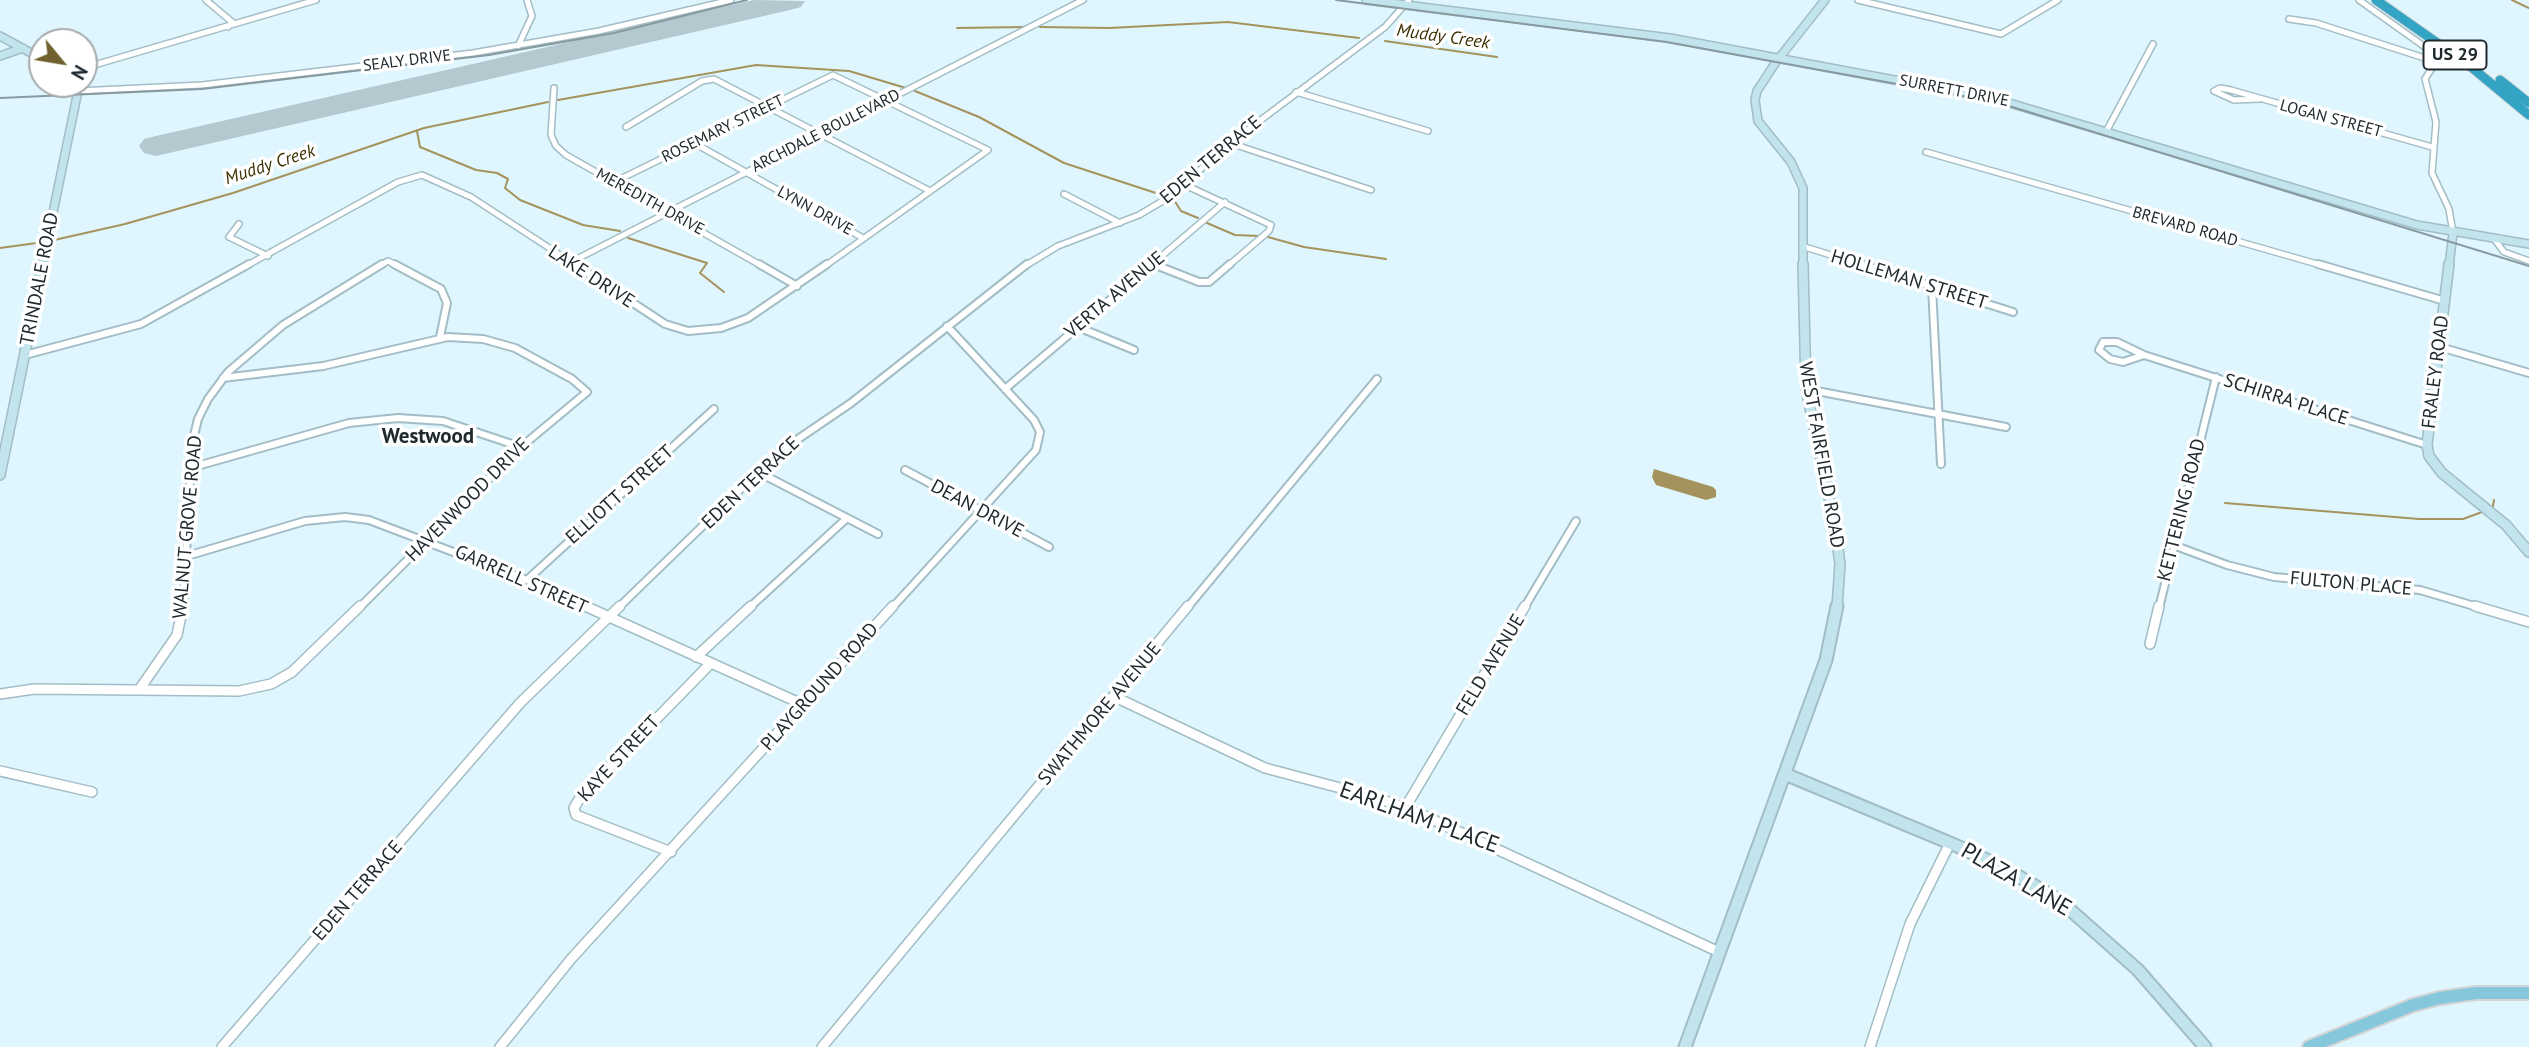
<!DOCTYPE html>
<style>
body{margin:0}
#map{position:relative;width:2529px;height:1047px;overflow:hidden;background:#e0f6fe;font-family:"PT Sans",sans-serif}
canvas{display:block}
.north{position:absolute;left:28px;top:28px;width:70px;height:70px;box-sizing:border-box;background:#fff;border:2px solid #a6aaab;border-radius:50%;rotate:120deg;font-size:19px;font-weight:700;line-height:28px;text-align:center;color:#202a2e}
.north::after{content:'';display:block;margin:auto;width:24px;height:32px;background:#70602e;clip-path:polygon(50% 0,100% 100%,50% 72%,0 100%)}
</style>
<div id="map">
<canvas width="2529" height="1047"></canvas>
<div class="north">N</div>
</div>
<script>
const ctx = document.querySelector('canvas').getContext('2d');
ctx.lineJoin = 'round';
function fillPath(path, color) { ctx.fillStyle = color; ctx.fill(path, 'evenodd'); }
const poly = rows => new Path2D(rows.map(r => 'M' + r).join(''));
function strokePath(path, color, width, dash) { ctx.strokeStyle = color; ctx.lineWidth = width; ctx.lineCap = dash ? 'butt' : 'round'; ctx.setLineDash(dash || []); ctx.stroke(path); }
function write(font, color, halo, rows, align = 'center') {
  ctx.font = font + ' "PT Sans",sans-serif'; ctx.lineWidth = 7; ctx.setLineDash([]); ctx.textBaseline = 'middle'; ctx.strokeStyle = halo; ctx.fillStyle = color; for (const [text, x, y, turn = 0] of rows) {
    ctx.save(); ctx.translate(x, y); ctx.rotate((+turn || 0) * Math.PI / 180); ctx.textAlign = isNaN(turn) ? turn : align; if (halo) ctx.strokeText(text, 0, 0); ctx.fillText(text, 0, 0); ctx.restore();
  }
}
fillPath(poly([
 [1654,469,1713,487,1716,490,1716,497,1706,500,1656,485,1652,477]
]), '#a5935d');
strokePath(poly([
 [2512,0,2529,8],
 [1040,27,1109,28,1228,22,1359,38],
 [957,28,1025,27],
 [1385,41,1497,57],
 [915,91,979,117,1064,163,1165,196],
 [558,100,756,65,849,71,906,88],
 [417,131,420,147,476,170,497,173,508,179,505,188,520,200,583,225,620,231],
 [1174,200,1181,211,1198,218],
 [1207,223,1235,235,1259,236],
 [1268,237,1304,247,1386,259],
 [628,238,707,263,700,273,724,292],
 [50,241,125,224,233,193,424,128,548,102],
 [0,248,44,242],
 [2225,503,2419,519,2463,519,2482,512],
 [2493,506,2494,500]
]), '#a5935d', 2);
fillPath(poly([
 [754,0,805,1,801,7,790,10,156,156,144,153,139,146,144,139,156,136,754,0]
]), '#b4c8cf');
const streetFar2 = poly([
 [206,0,232,22,228,27],
 [1858,0,2001,34,2058,0],
 [2359,0,2439,57,2425,79,2436,122,2432,173,2449,209,2453,233],
 [2289,19,2316,23,2437,62],
 [518,46,532,16,527,0],
 [84,68,316,0],
 [554,88,551,135,556,146,566,155,762,266],
 [78,91,202,85,473,53,599,31,731,0],
 [1296,92,1428,131],
 [2260,99,2234,100,2214,91,2220,88,2231,90,2432,147],
 [626,127,702,81,714,79,930,191],
 [2107,130,2153,44],
 [694,143,863,238],
 [1230,143,1371,190],
 [1926,152,2324,266],
 [612,183,833,75,988,150,825,266],
 [1185,185,1271,225,1269,231,1228,266],
 [1064,194,1120,223],
 [239,224,229,237,268,256],
 [2495,240,2504,252,2529,261],
 [1805,247,1866,266],
 [569,263,1083,0],
 [1152,264,1158,266],
 [246,266,398,182,422,175,471,197,577,266],
 [380,266,388,261,398,266],
 [1025,266,1058,246,1139,215,1171,196,1230,143,1385,27,1409,0],
 [1150,266,1225,202]
]);
const streetFar1 = poly([
 [394,264,441,289,447,303,440,337],
 [574,264,665,324,688,331,721,328,748,318,827,264],
 [759,264,797,286],
 [1153,264,1199,282,1209,282,1230,264],
 [1861,264,2013,312],
 [2318,264,2445,301],
 [1932,287,1941,464],
 [1078,327,1134,350],
 [2103,342,2117,342,2144,355,2123,362,2110,359,2099,350,2103,342],
 [2440,347,2529,373],
 [25,355,141,324,249,264],
 [2144,355,2427,445],
 [223,378,323,366,448,337,483,339,515,348,572,379,587,392,521,447,359,608],
 [1005,389,1152,264],
 [1806,389,2006,427],
 [190,468,349,423,398,418,443,421,521,447],
 [905,470,1049,547],
 [758,472,878,534],
 [2173,545,2227,565,2274,577,2420,590,2481,608],
 [187,556,305,521,345,517,369,520,527,580,589,608],
 [527,580,714,409],
 [183,608,192,444,198,419,208,399,228,372,283,325,382,264],
 [618,608,779,452,851,403,1027,264],
 [749,608,847,518],
 [892,608,1036,450,1040,432,1034,420,947,326],
 [1187,608,1377,379],
 [1524,608,1576,521],
 [2159,608,2216,377]
]);
const street = poly([
 [585,606,804,705],
 [2475,606,2529,622],
 [2150,644,2159,606],
 [696,657,751,606],
 [139,690,177,635,183,606],
 [0,694,34,689,239,691,271,684,292,672,360,606],
 [1115,697,1265,768,1378,798,1425,816,1719,952],
 [0,771,92,792],
 [1405,808,1525,606],
 [671,852,576,815,574,808,581,796,711,663],
 [222,1047,520,703,620,606],
 [500,1047,571,959,893,606],
 [822,1047,1188,606],
 [1870,1047,1910,924,1950,843]
]);
const secondaryFar2 = poly([
 [1366,0,1670,38,1996,99,2417,225,2529,244],
 [0,36,42,59],
 [0,56,23,48],
 [42,266,78,91,75,84],
 [1803,266,1803,188,1791,162,1758,121,1755,100,1757,91,1776,62,1825,0],
 [2449,266,2453,233]
]);
const secondaryFar1 = poly([
 [1803,264,1806,389,1835,526,1840,564,1837,608],
 [2449,264,2427,445,2429,456,2442,473,2506,525,2529,552],
 [0,475,43,264]
]);
const secondary = poly([
 [1785,774,1957,846,2004,868,2059,900,2138,970,2205,1047],
 [1685,1047,1826,660,1837,606]
]);
const primary = poly([
 [2309,1047,2413,1005,2440,998,2476,993,2529,993]
]);
const highway = poly([
 [2376,0,2470,66,2529,115],
 [2500,80,2529,103]
]);
strokePath(streetFar2, '#a2bdc5', 8);
strokePath(streetFar1, '#a2bdc5', 10);
strokePath(street, '#a2bdc5', 12);
strokePath(secondaryFar2, '#a2bdc5', 10);
strokePath(secondaryFar1, '#a2bdc5', 12);
strokePath(secondary, '#a2bdc5', 15);
strokePath(primary, '#d2d4d5', 16);
strokePath(highway, '#d2d4d5', 11);
strokePath(streetFar2, '#fff', 5);
strokePath(streetFar1, '#fff', 6);
strokePath(street, '#fff', 9);
strokePath(secondaryFar2, '#c2e4ed', 7);
strokePath(secondaryFar1, '#c2e4ed', 9);
strokePath(secondary, '#c2e4ed', 11);
strokePath(primary, '#85c8db', 12);
strokePath(highway, '#33a4c3', 9);
strokePath(poly([
 [1336,0,1666,42,1996,102,2529,266],
 [0,98,202,89,489,55,614,33,747,0]
]), '#8999a0', 2);
write('16px', '#202a2e', '#fff', [
 ["SEALY DRIVE",407,61,-7],
 ["SURRETT DRIVE",1954,91,11],
 ["LOGAN STREET",2331,119,15],
 ["ROSEMARY STREET",723,129,-26],
 ["ARCHDALE BOULEVARD",826,131,-27],
 ["MEREDITH DRIVE",650,202,29],
 ["LYNN DRIVE",815,211,29],
 ["BREVARD ROAD",2185,227,16]
]);
write('italic 18px', '#3e3001', '#fff', [
 ["Muddy Creek",1443,37,8],
 ["Muddy Creek",270,165,-18]
]);
for (const [x, y, w] of [
 [2455,55,63]
]) { const box = new Path2D(); box.roundRect(x - w / 2, y - 14.5, w, 29, 5); ctx.fillStyle = '#fff'; ctx.fill(box); strokePath(box, '#202a2e', 2); }
write('bold 18px', '#202a2e', null, [
 ["US 29",2455,55]
]);
write('19px', '#202a2e', '#fff', [
 ["EDEN TERRACE",1211,160,-40],
 ["LAKE DRIVE",591,277,33],
 ["TRINDALE ROAD",40,279,-79],
 ["HOLLEMAN STREET",1909,280,17],
 ["VERTA AVENUE",1115,295,-40],
 ["FRALEY ROAD",2436,372,-83],
 ["SCHIRRA PLACE",2286,400,18],
 ["WEST FAIRFIELD ROAD",1821,455,80],
 ["EDEN TERRACE",751,483,-43],
 ["ELLIOTT STREET",620,495,-42],
 ["HAVENWOOD DRIVE",468,500,-45],
 ["DEAN DRIVE",977,509,28],
 ["KETTERING ROAD",2182,510,-76],
 ["WALNUT GROVE ROAD",188,527,-85],
 ["GARRELL STREET",521,580,24],
 ["FULTON PLACE",2351,584,5],
 ["FELD AVENUE",1491,665,-59],
 ["PLAYGROUND ROAD",820,687,-48],
 ["SWATHMORE AVENUE",1100,714,-50],
 ["KAYE STREET",619,759,-47],
 ["EDEN TERRACE",358,891,-49]
]);
write('bold 21px', '#202a2e', '#fff', [
 ["Westwood",428,437]
]);
write('23px', '#202a2e', '#fff', [
 ["EARLHAM PLACE",1419,818,20],
 ["PLAZA LANE",2016,880,30]
]);
</script>
